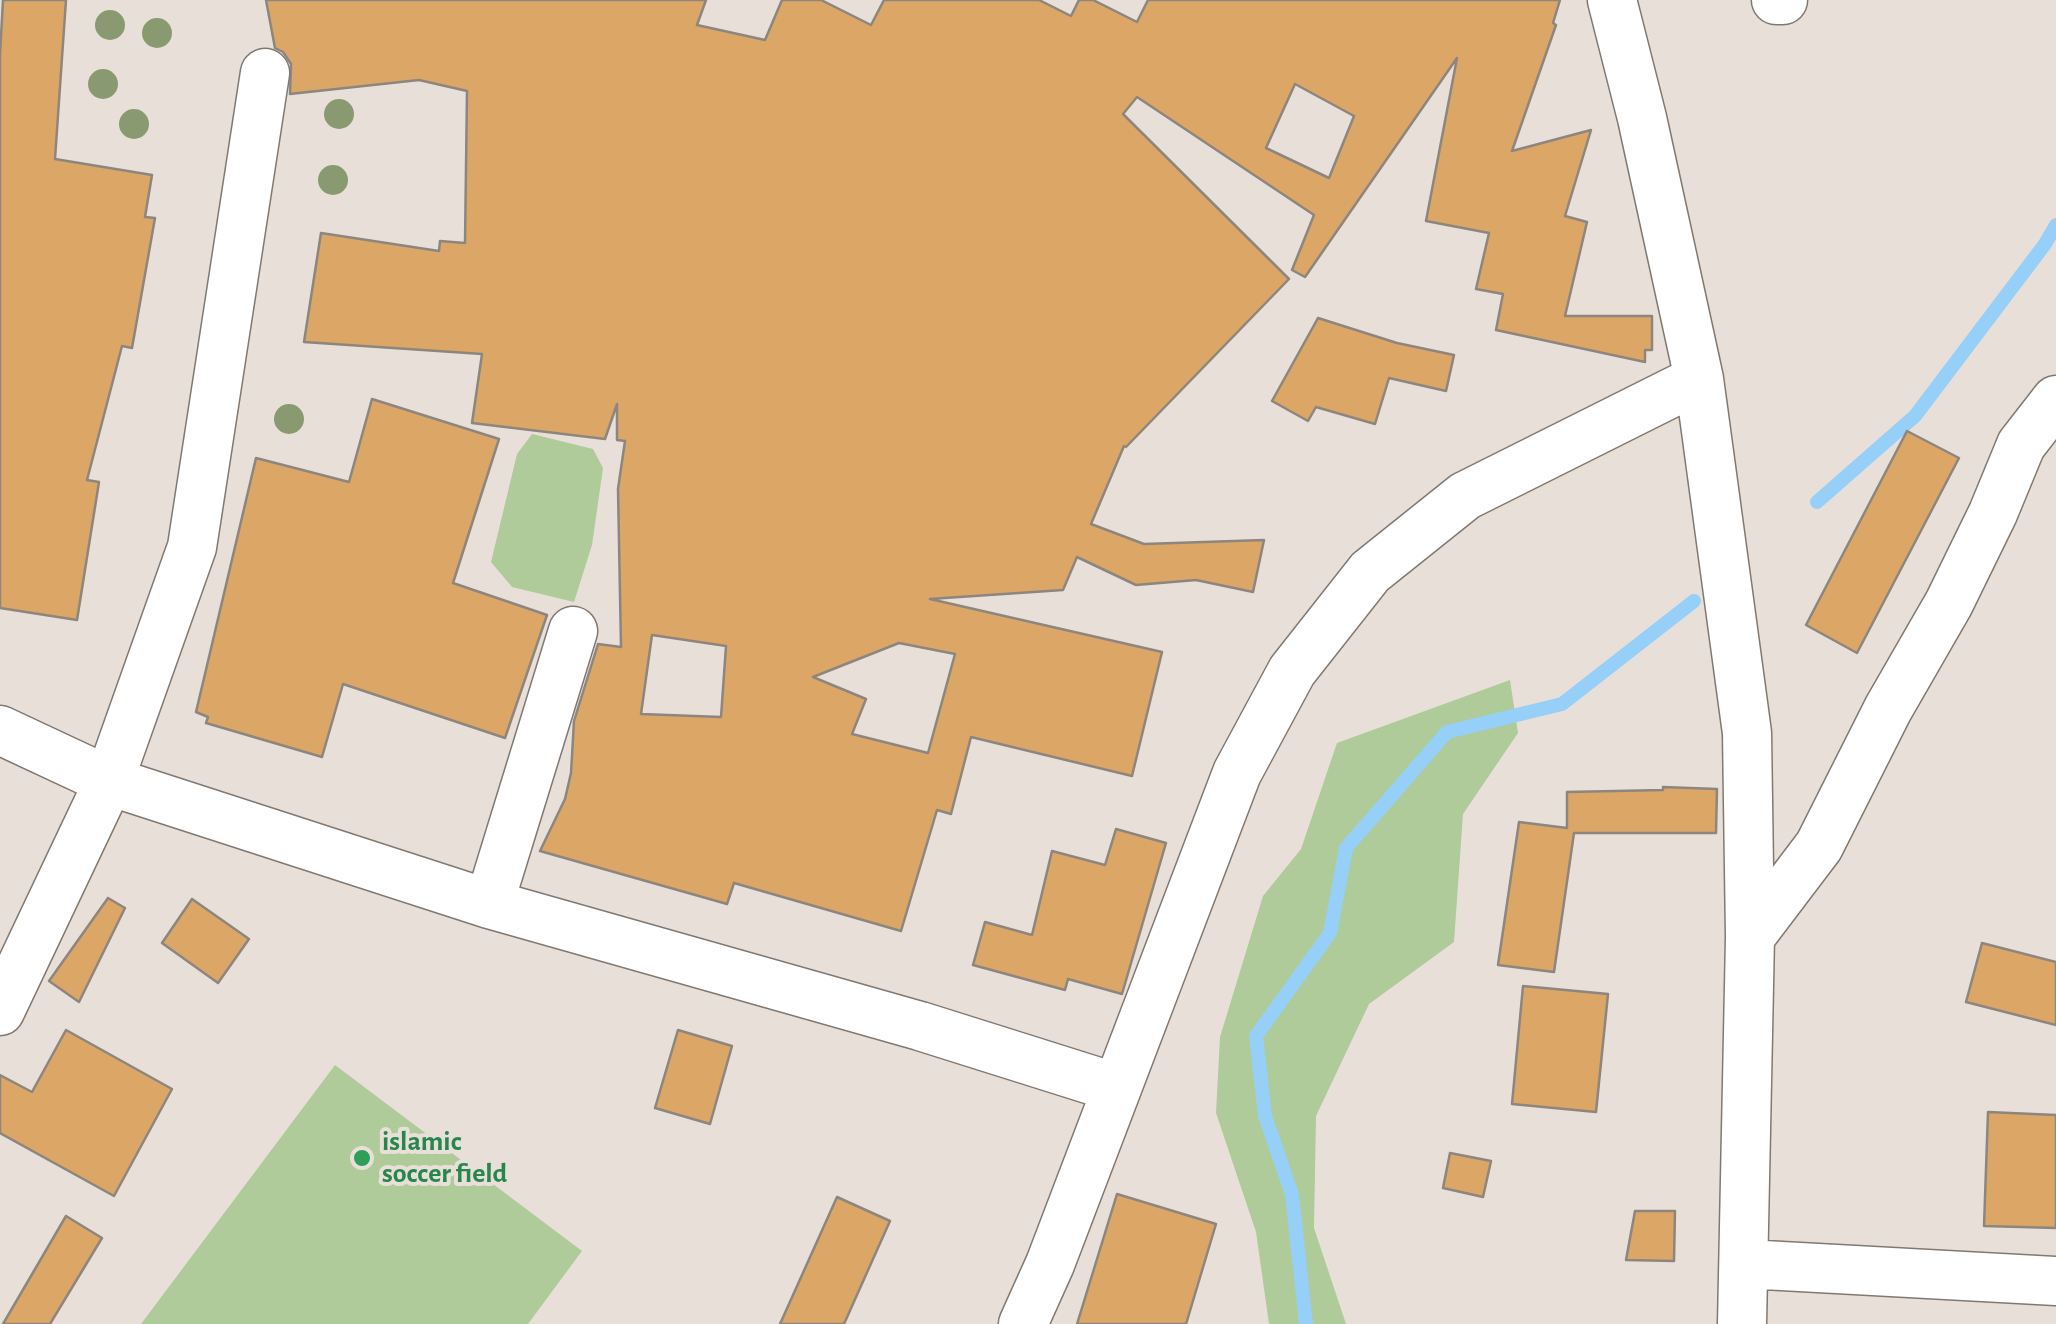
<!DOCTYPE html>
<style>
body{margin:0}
canvas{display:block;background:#e8e0d8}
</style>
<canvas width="2056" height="1324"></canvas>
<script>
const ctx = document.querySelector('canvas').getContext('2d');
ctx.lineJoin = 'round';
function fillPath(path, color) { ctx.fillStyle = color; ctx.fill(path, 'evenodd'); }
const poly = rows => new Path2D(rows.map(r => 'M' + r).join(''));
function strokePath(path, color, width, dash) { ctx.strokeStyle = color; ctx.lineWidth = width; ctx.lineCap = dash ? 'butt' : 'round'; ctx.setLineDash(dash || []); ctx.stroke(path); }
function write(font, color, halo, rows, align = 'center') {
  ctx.font = font + ' "Alegreya Sans",sans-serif'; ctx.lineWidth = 8; ctx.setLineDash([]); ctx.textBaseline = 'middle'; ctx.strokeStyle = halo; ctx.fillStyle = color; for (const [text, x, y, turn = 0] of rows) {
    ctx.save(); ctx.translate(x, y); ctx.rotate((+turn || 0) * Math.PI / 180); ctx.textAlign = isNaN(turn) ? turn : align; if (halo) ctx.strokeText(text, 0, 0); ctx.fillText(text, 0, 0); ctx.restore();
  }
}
fillPath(poly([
 [532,434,593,449,603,468,592,545,574,602,512,587,491,562,517,454],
 [1510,680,1518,733,1463,814,1454,942,1369,1004,1316,1116,1314,1228,1346,1324,1269,1324,1256,1232,1216,1113,1220,1037,1263,896,1301,849,1337,743],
 [335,1065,582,1251,528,1324,141,1324]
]), '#aecb99');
strokePath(poly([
 [1817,502,1915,416,2045,244,2056,225],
 [1306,1324,1292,1195,1265,1116,1256,1036,1330,933,1346,848,1447,732,1562,704,1694,601]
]), '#96d0f8', 14);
const building = poly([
 [3,0,66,0,55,159,152,175,145,217,155,218,132,348,122,346,87,480,99,482,77,620,0,608,0,54,3,0],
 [266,0,706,0,697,25,765,40,782,0,821,0,871,25,884,0,1039,0,1071,16,1079,0,1093,0,1137,22,1148,0,1560,0,1553,23,1556,25,1512,151,1591,130,1565,216,1587,222,1565,316,1652,316,1652,350,1645,350,1645,362,1496,330,1503,294,1476,289,1489,233,1426,221,1457,58,1305,277,1292,270,1314,215,1137,97,1123,114,1289,279,1126,447,1124,446,1091,524,1144,544,1264,540,1253,592,1196,580,1136,585,1077,557,1063,590,930,599,1162,652,1132,776,971,737,951,814,937,810,901,931,734,883,727,904,540,851,565,799,571,773,574,721,598,644,621,647,618,489,625,441,617,440,617,404,605,439,472,423,482,354,304,342,321,233,439,251,440,241,465,243,467,91,419,80,290,94,291,64,283,52,275,48,266,0],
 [1295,84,1354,116,1329,178,1266,148,1295,84],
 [652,635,726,646,721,717,641,714,652,635],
 [899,643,955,654,928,753,852,734,866,699,813,677,899,643],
 [1318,318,1397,343,1454,355,1446,391,1389,378,1375,424,1316,407,1308,421,1272,401,1318,318],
 [372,399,499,439,453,583,547,615,505,738,343,684,322,757,206,723,208,717,196,712,256,458,349,482,372,399],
 [1907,431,1959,458,1857,653,1806,625,1907,431],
 [1663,787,1717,789,1716,833,1574,833,1554,972,1498,965,1519,822,1567,828,1567,792,1663,790,1663,787],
 [1116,829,1166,843,1122,994,1068,979,1065,990,973,965,985,922,1032,935,1052,851,1105,865,1116,829],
 [108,898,125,908,79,1002,49,981,108,898],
 [192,899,249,939,218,983,162,943,192,899],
 [1982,943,2056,962,2056,1025,1966,1002,1982,943],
 [1523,986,1608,994,1596,1112,1512,1104,1523,986],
 [66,1030,172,1089,114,1196,0,1133,0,1075,32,1092,66,1030],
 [678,1030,732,1046,710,1124,655,1108,678,1030],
 [1988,1112,2056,1115,2056,1228,1984,1226,1988,1112],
 [1450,1153,1491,1161,1483,1197,1443,1188,1450,1153],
 [1117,1194,1216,1224,1186,1324,1077,1324,1117,1194],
 [837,1197,890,1221,844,1324,780,1324,837,1197],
 [1635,1211,1675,1211,1674,1261,1626,1260,1635,1211],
 [66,1216,102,1238,50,1324,3,1324,66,1216]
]);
fillPath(building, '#dca667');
strokePath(building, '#8d867e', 2.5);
const minor = poly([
 [1612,0,1642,118,1699,379,1747,733,1750,937,1742,1324],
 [1776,0,1783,0],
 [0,730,109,781,489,904,920,1026,1117,1088],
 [489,904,573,631],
 [1750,937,1819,846,1888,709,1949,603,1993,513,2021,445,2056,400],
 [0,1011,109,781,192,547,265,73],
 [1745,1264,2056,1281],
 [1023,1324,1050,1264,1237,773,1292,671,1370,572,1465,496,1699,379]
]);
strokePath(minor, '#807972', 51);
strokePath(minor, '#fff', 48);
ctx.fillStyle = '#8a9a70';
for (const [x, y] of [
 [110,25],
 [157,33],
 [103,84],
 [339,114],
 [134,124],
 [333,180],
 [289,419]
]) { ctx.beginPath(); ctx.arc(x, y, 15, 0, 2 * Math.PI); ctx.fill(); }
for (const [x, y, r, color] of [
 [362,1158,10,"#2e9e5b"]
]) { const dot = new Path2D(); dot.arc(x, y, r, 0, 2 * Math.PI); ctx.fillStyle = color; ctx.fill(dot); strokePath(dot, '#e8e0d8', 4); }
write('bold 28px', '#27864d', '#e8e0d8', [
 ["islamic",382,1142],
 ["soccer field",382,1174]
], 'left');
</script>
